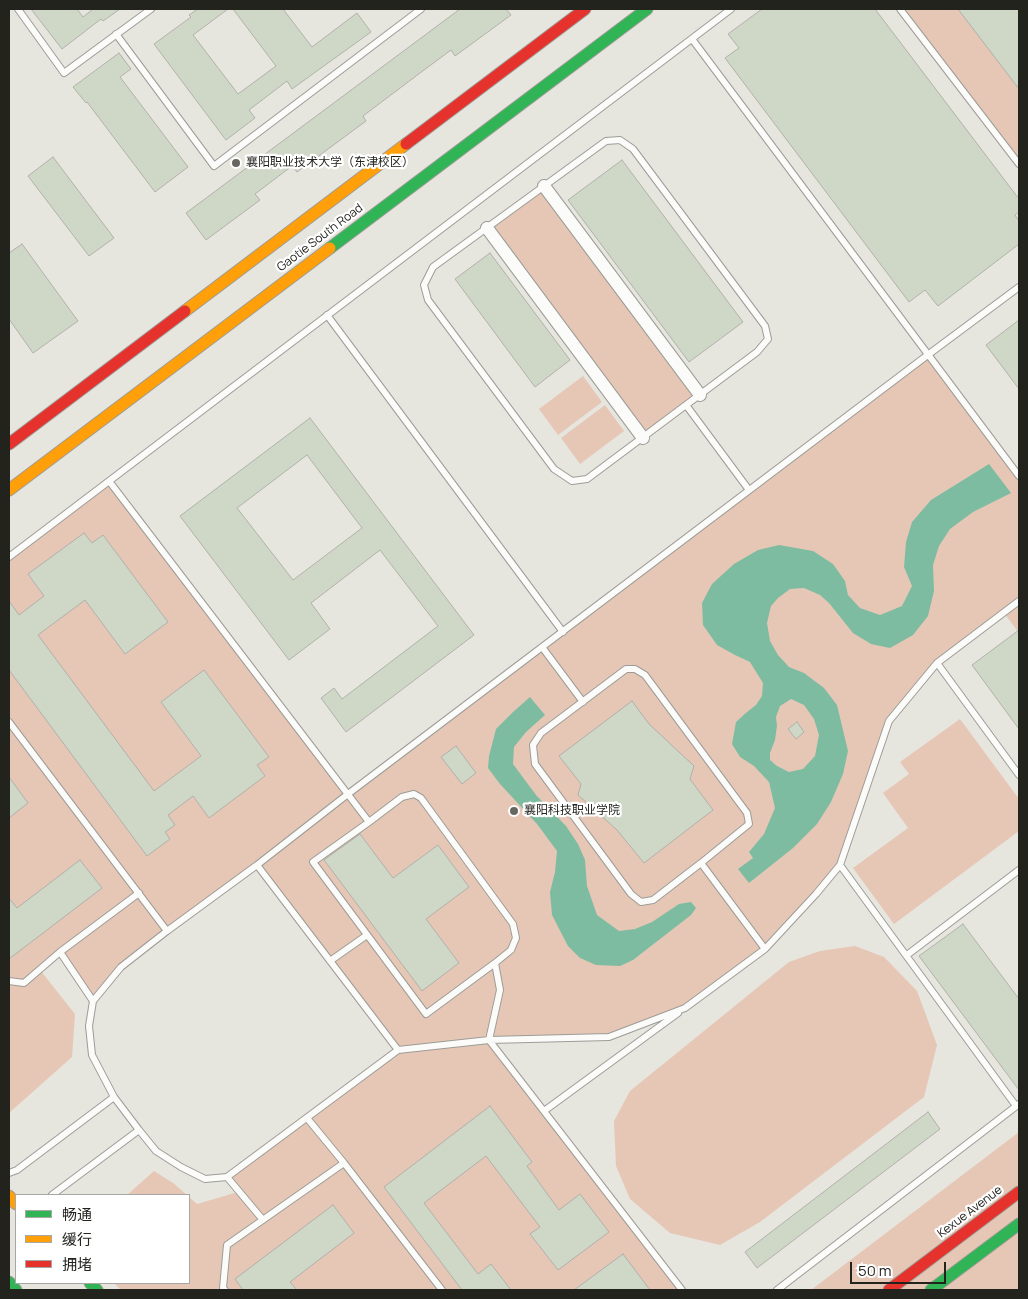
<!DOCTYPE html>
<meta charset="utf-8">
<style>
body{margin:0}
#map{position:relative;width:1028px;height:1299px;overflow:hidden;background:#e6e5de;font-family:Manrope,"Noto Sans SC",sans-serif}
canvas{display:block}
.frame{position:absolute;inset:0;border:10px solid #23231e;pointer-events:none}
.legend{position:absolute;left:15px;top:1194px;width:175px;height:90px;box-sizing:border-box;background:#fff;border:1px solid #a7a7a5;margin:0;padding:6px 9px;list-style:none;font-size:15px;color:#23231e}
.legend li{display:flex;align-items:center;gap:10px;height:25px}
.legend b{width:25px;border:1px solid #a7a7a5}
.scale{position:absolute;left:850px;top:1262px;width:96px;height:22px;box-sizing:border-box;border:2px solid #23231e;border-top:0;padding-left:6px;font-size:15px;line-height:18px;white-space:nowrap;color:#23231e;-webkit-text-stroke:4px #fff;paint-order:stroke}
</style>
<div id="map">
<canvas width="1028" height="1299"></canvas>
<div class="frame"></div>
<ul class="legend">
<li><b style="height:6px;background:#30b455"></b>畅通</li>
<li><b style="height:6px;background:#ff9f0a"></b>缓行</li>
<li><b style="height:6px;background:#e5322d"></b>拥堵</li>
</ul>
<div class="scale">50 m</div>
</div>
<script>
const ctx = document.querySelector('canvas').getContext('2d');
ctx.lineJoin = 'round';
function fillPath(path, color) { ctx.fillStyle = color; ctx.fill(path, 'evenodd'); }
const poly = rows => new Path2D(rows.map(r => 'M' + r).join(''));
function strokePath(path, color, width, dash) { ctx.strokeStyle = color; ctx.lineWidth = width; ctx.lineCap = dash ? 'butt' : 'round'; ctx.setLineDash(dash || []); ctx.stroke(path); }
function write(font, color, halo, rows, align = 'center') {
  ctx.font = font + ' Manrope,"Noto Sans SC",sans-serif'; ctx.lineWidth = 4.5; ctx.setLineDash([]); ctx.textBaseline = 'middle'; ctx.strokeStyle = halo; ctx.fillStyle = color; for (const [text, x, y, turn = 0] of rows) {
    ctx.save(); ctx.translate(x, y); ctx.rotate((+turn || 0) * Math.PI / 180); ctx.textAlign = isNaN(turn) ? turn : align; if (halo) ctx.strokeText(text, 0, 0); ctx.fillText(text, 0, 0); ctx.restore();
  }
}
fillPath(poly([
 [900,9,1019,9,1019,164],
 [544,186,700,395,643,438,487,228],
 [929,354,1019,476,1019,633,1004,613,937,663,889,721,840,865,765,949,685,1008,609,1037,490,1040,682,1290,121,1290,114,1283,189,1283,189,1197,197,1204,238,1192,227,1177,398,1050,257,865,121,967,93,1001,60,952,40,970,75,1014,72,1057,9,1113,9,557,109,481,348,794],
 [583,376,602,402,558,435,539,409],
 [605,405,624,431,580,464,561,438],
 [960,719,1019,799,1019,831,894,924,853,868,908,828,883,793,909,774,900,762],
 [855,946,884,957,917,991,937,1045,924,1097,760,1222,720,1245,670,1233,630,1199,616,1166,614,1121,630,1091,789,962,820,951],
 [1019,1132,1019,1290,811,1290],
 [154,1171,173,1183,187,1195,127,1195]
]), '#e6c7b6');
fillPath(poly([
 [989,464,1011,493,973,512,950,529,939,546,933,565,934,591,928,616,913,635,890,648,871,644,853,633,829,603,820,595,804,588,790,589,778,598,771,606,767,623,770,641,778,655,789,667,804,673,824,688,837,705,848,751,843,774,831,802,817,824,793,848,749,883,738,869,753,858,749,852,764,834,775,808,769,782,754,766,740,757,732,744,736,722,747,712,756,705,762,696,763,683,750,662,735,655,717,645,703,625,702,603,712,584,734,564,758,550,779,545,813,551,833,564,845,581,848,595,860,608,880,615,902,606,912,586,904,567,906,542,912,522,931,500],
 [791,699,804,705,814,719,819,735,815,756,803,769,789,772,777,766,770,760,770,753,775,740,777,726,776,717,780,706],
 [530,697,545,715,526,732,514,747,513,764,536,795,566,826,578,844,585,860,587,886,597,915,619,931,635,929,652,922,679,904,691,902,696,908,691,915,633,960,620,966,596,965,580,958,568,946,552,915,550,892,555,872,557,851,537,824,500,784,488,768,489,756,496,729,513,712]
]), '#7ebca1');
const building = poly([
 [31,9,77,9,83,17,93,9,120,9,103,21,101,19,62,49,31,9],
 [198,9,228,9,193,35,238,94,276,66,233,9,283,9,312,47,357,13,371,32,292,89,287,81,249,110,255,118,226,140,154,44,191,17,189,15,198,9],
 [460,9,506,9,511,15,455,56,451,50,420,73,363,116,366,121,297,172,292,166,255,194,260,200,206,240,186,213,460,9],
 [762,9,875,9,1019,199,1019,212,1015,215,1019,221,1019,244,938,306,925,290,909,302,725,58,739,48,728,34,762,9],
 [958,9,1019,9,1019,89,958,9],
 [119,53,131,69,120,77,188,167,155,192,87,102,86,103,73,87,119,53],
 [53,157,114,238,89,256,28,176,53,157],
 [622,160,743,322,689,362,568,200,622,160],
 [22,244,78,321,33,353,9,319,9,253,22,244],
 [490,253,570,360,535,387,455,279,490,253],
 [1019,320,1019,389,986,345,1019,320],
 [310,418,474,635,346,732,321,698,334,688,342,699,438,626,380,550,311,603,330,629,289,660,180,516,310,418],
 [307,455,362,528,293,580,237,508,307,455],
 [84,533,92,543,103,535,168,622,125,654,85,600,38,635,154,791,201,756,161,702,204,670,269,757,257,765,265,776,209,818,193,796,168,815,175,825,165,832,170,839,147,856,9,670,9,601,19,615,44,596,28,574,84,533],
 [1019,630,1019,729,972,665,1019,630],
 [632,701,649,724,694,766,690,779,713,810,644,863,617,830,578,795,581,784,559,756,632,701],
 [797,722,804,732,796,739,788,729,797,722],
 [456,746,476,773,462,784,441,757,456,746],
 [9,777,28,803,9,818,9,777],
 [360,834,393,878,438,845,469,887,426,919,459,963,422,991,324,860,360,834],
 [80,860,102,888,9,959,9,898,17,908,80,860],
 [963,924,1019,999,1019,1090,919,956,963,924],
 [490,1106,532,1162,527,1166,559,1210,580,1194,609,1232,558,1270,530,1234,540,1227,486,1156,424,1203,478,1274,491,1264,511,1290,462,1290,384,1187,490,1106],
 [928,1112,940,1129,757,1268,745,1252,928,1112],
 [333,1205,354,1233,290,1282,297,1290,243,1290,235,1279,333,1205],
 [623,1254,650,1290,574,1290,623,1254]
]);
fillPath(building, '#cfd7c7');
strokePath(building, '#b0b1ab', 1);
const lane = poly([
 [18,9,64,73,151,9],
 [900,9,1019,164],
 [116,34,214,166,421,9],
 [692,39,1019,476],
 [327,315,563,632],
 [686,405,757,352,768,339,765,326,633,149,620,140,606,141,433,267,424,285,428,300,554,469,572,481,587,479,686,405,749,490],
 [109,481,369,822,402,797,414,794,421,798,513,924,516,938,511,950,495,963,500,990,489,1040,682,1290],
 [9,557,731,9],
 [542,647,583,702],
 [937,663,1019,775],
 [9,722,167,931],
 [369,822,313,862,426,1014,495,963],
 [701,863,749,824,747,813,645,675,635,669,626,669,541,733,533,745,535,764,631,894,641,902,653,900,701,863,765,949],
 [257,865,398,1050],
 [840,865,1016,1106],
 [60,952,93,1001],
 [907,955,1019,870],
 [330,961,367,935],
 [9,981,24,983,60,952,139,893],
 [114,1097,139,1130],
 [544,1111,678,1013],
 [344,1163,442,1290],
 [9,1173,17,1170,114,1097,92,1055,89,1026,93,1001,121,967,167,931,257,865,348,794,929,354,1019,287],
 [227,1177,263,1220],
 [52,1195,139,1130,156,1151,181,1167,205,1179,227,1177,398,1050,489,1040,609,1037,685,1008,765,949,816,894,840,865,889,721,937,663,1019,601],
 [225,1290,223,1288,227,1245,344,1163,307,1118],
 [777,1290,1019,1104]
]);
const street = poly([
 [544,186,700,395],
 [487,228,643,438]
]);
const fast = poly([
 [330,248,647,9],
 [9,1282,16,1290],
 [90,1283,97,1290],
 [931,1290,1019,1224]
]);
const slow = poly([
 [185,311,406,144],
 [9,490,330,248],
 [9,1196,16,1204]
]);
const jam = poly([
 [406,144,585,9],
 [9,444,185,311],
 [889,1290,1019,1192]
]);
strokePath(lane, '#9d9c97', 8);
strokePath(street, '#9d9c97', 14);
strokePath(fast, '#9d9c97', 13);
strokePath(slow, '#9d9c97', 13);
strokePath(jam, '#9d9c97', 13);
strokePath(lane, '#fbfbfa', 6);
strokePath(street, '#fbfbfa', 12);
strokePath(fast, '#30b455', 11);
strokePath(slow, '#ff9f0a', 11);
strokePath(jam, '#e5322d', 11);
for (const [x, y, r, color] of [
 [236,163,5,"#676761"],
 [514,811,5,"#676761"]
]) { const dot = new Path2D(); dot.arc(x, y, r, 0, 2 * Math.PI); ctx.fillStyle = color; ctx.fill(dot); strokePath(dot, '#fff', 2); }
write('12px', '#23231e', '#fff', [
 ["襄阳职业技术大学（东津校区）",246,163],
 ["襄阳科技职业学院",524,811]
], 'left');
write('12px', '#23231e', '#fff', [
 ["Gaotie South Road",320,238,-37],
 ["Kexue Avenue",970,1212,-37]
]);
</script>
